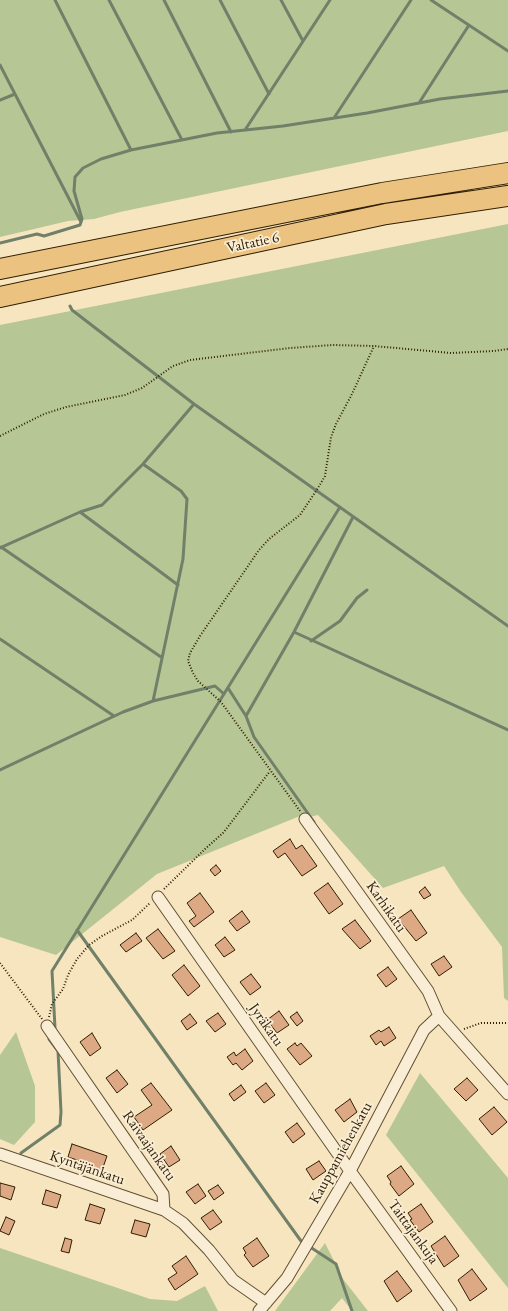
<!DOCTYPE html>
<meta charset="utf-8">
<style>
body{margin:0}
canvas{display:block;background:#f6e5be}
</style>
<canvas width="508" height="1311"></canvas>
<script>
const ctx = document.querySelector('canvas').getContext('2d');
ctx.lineJoin = 'round';
function fillPath(path, color) { ctx.fillStyle = color; ctx.fill(path, 'evenodd'); }
const poly = rows => new Path2D(rows.map(r => 'M' + r).join(''));
function strokePath(path, color, width, dash) { ctx.strokeStyle = color; ctx.lineWidth = width; ctx.lineCap = dash ? 'butt' : 'round'; ctx.setLineDash(dash || []); ctx.stroke(path); }
function write(font, color, halo, rows, align = 'center') {
  ctx.font = font + ' "EB Garamond",serif'; ctx.lineWidth = 3.5; ctx.setLineDash([]); ctx.textBaseline = 'middle'; ctx.strokeStyle = halo; ctx.fillStyle = color; for (const [text, x, y, turn = 0] of rows) {
    ctx.save(); ctx.translate(x, y); ctx.rotate((+turn || 0) * Math.PI / 180); ctx.textAlign = isNaN(turn) ? turn : align; if (halo) ctx.strokeText(text, 0, 0); ctx.fillText(text, 0, 0); ctx.restore();
  }
}
fillPath(poly([
 [0,0,508,0,508,131,120,212,94,219,68,221,0,237],
 [508,224,508,1001,504,998,502,947,461,892,444,866,383,888,318,815,305,818,300,816,157,874,56,955,0,937,0,325],
 [16,1032,35,1086,35,1122,14,1145,0,1139,0,1055],
 [420,1073,508,1178,508,1288,386,1135],
 [325,1243,343,1279,368,1311,352,1311,342,1298,330,1311,275,1311],
 [0,1248,150,1299,177,1301,205,1286,218,1311,0,1311]
]), '#b7c695');
strokePath(poly([
 [55,0,131,150],
 [109,0,182,140],
 [164,0,231,132],
 [220,0,269,94],
 [281,0,303,41],
 [431,0,508,51],
 [0,65,81,222],
 [0,100,15,94],
 [419,103,469,25],
 [334,118,411,0],
 [245,130,330,0],
 [0,243,37,234,44,236,80,225,82,219,74,191,75,177,83,168,101,159,131,150,217,133,283,126,367,113,440,99,508,91],
 [70,306,72,310,194,404,508,626],
 [143,464,181,491,187,499,183,559,153,701],
 [80,512,178,585],
 [1,547,161,657],
 [0,548,80,512,102,505,143,464,194,404],
 [294,632,508,730],
 [0,639,114,716],
 [311,641,340,621,357,598,367,590],
 [228,688,246,716,254,737,314,822],
 [246,716,294,632,353,517],
 [0,770,123,712,153,701,215,686,224,694],
 [77,930,301,1241,336,1264,352,1311],
 [53,1031,55,1028,52,971,340,507],
 [21,1153,60,1125,61,1112,58,1051,49,1039,50,1036]
]), '#718069', 3);
const building = poly([
 [290,839,296,849,302,845,317,866,302,876,285,853,278,858,273,851,290,839],
 [216,865,221,871,215,876,210,870,216,865],
 [328,883,343,904,329,914,314,893,328,883],
 [425,887,431,895,424,899,419,892,425,887],
 [200,893,214,912,194,927,189,921,196,916,187,903,200,893],
 [411,910,427,933,416,941,398,919,411,910],
 [242,911,250,922,237,931,229,921,242,911],
 [355,920,371,941,360,949,342,929,355,920],
 [158,929,175,951,163,959,146,938,158,929],
 [136,933,142,941,126,952,120,945,136,933],
 [225,937,235,950,224,957,215,945,225,937],
 [444,956,452,967,439,976,431,964,444,956],
 [184,965,200,986,188,996,172,975,184,965],
 [388,967,397,979,386,987,377,975,388,967],
 [251,974,261,987,250,995,240,982,251,974],
 [279,1011,289,1025,277,1033,267,1020,279,1011],
 [297,1012,303,1021,297,1026,290,1017,297,1012],
 [218,1013,226,1024,215,1032,206,1021,218,1013],
 [190,1014,197,1023,187,1030,181,1021,190,1014],
 [389,1027,396,1038,384,1046,381,1041,376,1045,370,1036,379,1030,381,1032,389,1027],
 [92,1033,101,1048,90,1056,80,1042,92,1033],
 [295,1043,297,1046,301,1043,312,1056,300,1065,287,1049,295,1043],
 [245,1049,253,1061,242,1070,236,1063,233,1065,227,1057,234,1052,236,1056,245,1049],
 [117,1070,128,1084,117,1093,106,1078,117,1070],
 [467,1078,478,1090,466,1101,454,1089,467,1078],
 [151,1083,172,1110,143,1130,134,1117,152,1105,141,1090,151,1083],
 [266,1083,275,1095,264,1103,255,1091,266,1083],
 [241,1085,246,1092,234,1101,229,1094,241,1085],
 [350,1099,357,1112,344,1122,335,1110,350,1099],
 [494,1107,507,1122,492,1135,479,1119,494,1107],
 [297,1123,305,1134,293,1143,285,1132,297,1123],
 [72,1144,107,1156,100,1176,81,1170,83,1162,68,1157,72,1144],
 [171,1146,180,1160,169,1167,160,1154,171,1146],
 [319,1161,326,1171,313,1180,306,1169,319,1161],
 [401,1166,414,1184,399,1196,390,1184,391,1182,387,1176,401,1166],
 [0,1183,15,1187,11,1200,0,1196,0,1183],
 [198,1184,206,1196,195,1204,186,1192,198,1184],
 [218,1185,224,1193,214,1200,208,1191,218,1185],
 [46,1190,61,1195,57,1208,42,1204,46,1190],
 [90,1204,105,1209,100,1224,85,1220,90,1204],
 [421,1204,433,1222,419,1232,410,1220,412,1219,408,1213,421,1204],
 [213,1210,222,1222,210,1230,201,1218,213,1210],
 [6,1217,15,1221,9,1235,0,1231,6,1217],
 [135,1220,150,1224,146,1237,131,1233,135,1220],
 [445,1236,459,1256,444,1267,431,1246,445,1236],
 [65,1238,72,1240,69,1253,61,1251,65,1238],
 [257,1238,269,1256,253,1267,244,1255,246,1253,243,1248,257,1238],
 [186,1256,198,1274,175,1290,168,1279,177,1273,172,1266,186,1256],
 [472,1269,487,1289,470,1301,458,1280,472,1269],
 [397,1271,412,1291,397,1302,384,1281,397,1271]
]);
fillPath(building, '#dca984');
strokePath(building, '#301f04', 1);
const street = poly([
 [305,819,428,991,439,1016,508,1094],
 [158,897,350,1171,451,1311],
 [47,1026,163,1194,164,1210,183,1223,209,1250,233,1280,266,1303],
 [0,1154,164,1210],
 [259,1311,287,1278,350,1171,424,1030,439,1016]
]);
const highway = poly([
 [0,269,382,193,508,173],
 [0,297,386,214,508,196]
]);
strokePath(street, '#625032', 13);
strokePath(highway, '#301f04', 22);
strokePath(poly([
 [0,436,44,414,66,407,125,395,142,388,173,366,190,360,290,348,333,345,374,346,451,353,494,351,508,349],
 [300,811,221,702,198,681,193,673,188,661,190,653,200,636,259,550,269,539,300,515,318,488,325,476,331,437,336,424,352,394,374,346],
 [164,889,205,849,224,832,270,771],
 [0,963,42,1019],
 [49,1017,52,1004,63,989,68,975,77,959,89,945,102,936,132,920,150,903],
 [464,1029,481,1023,508,1023]
]), '#301f04', 2, [1, 2]);
strokePath(street, '#f9eed5', 11);
strokePath(highway, '#ebc27f', 20);
write('15px', '#301f04', '#f9eed5', [
 ["Valtatie 6",253,243,-12],
 ["Karhikatu",386,907,55],
 ["Jyräkatu",266,1025,55],
 ["Raivaajankatu",149,1146,55],
 ["Kauppamiehenkatu",341,1153,-61],
 ["Kyntäjänkatu",87,1168,19],
 ["Taittajankuja",413,1232,54]
]);
</script>
